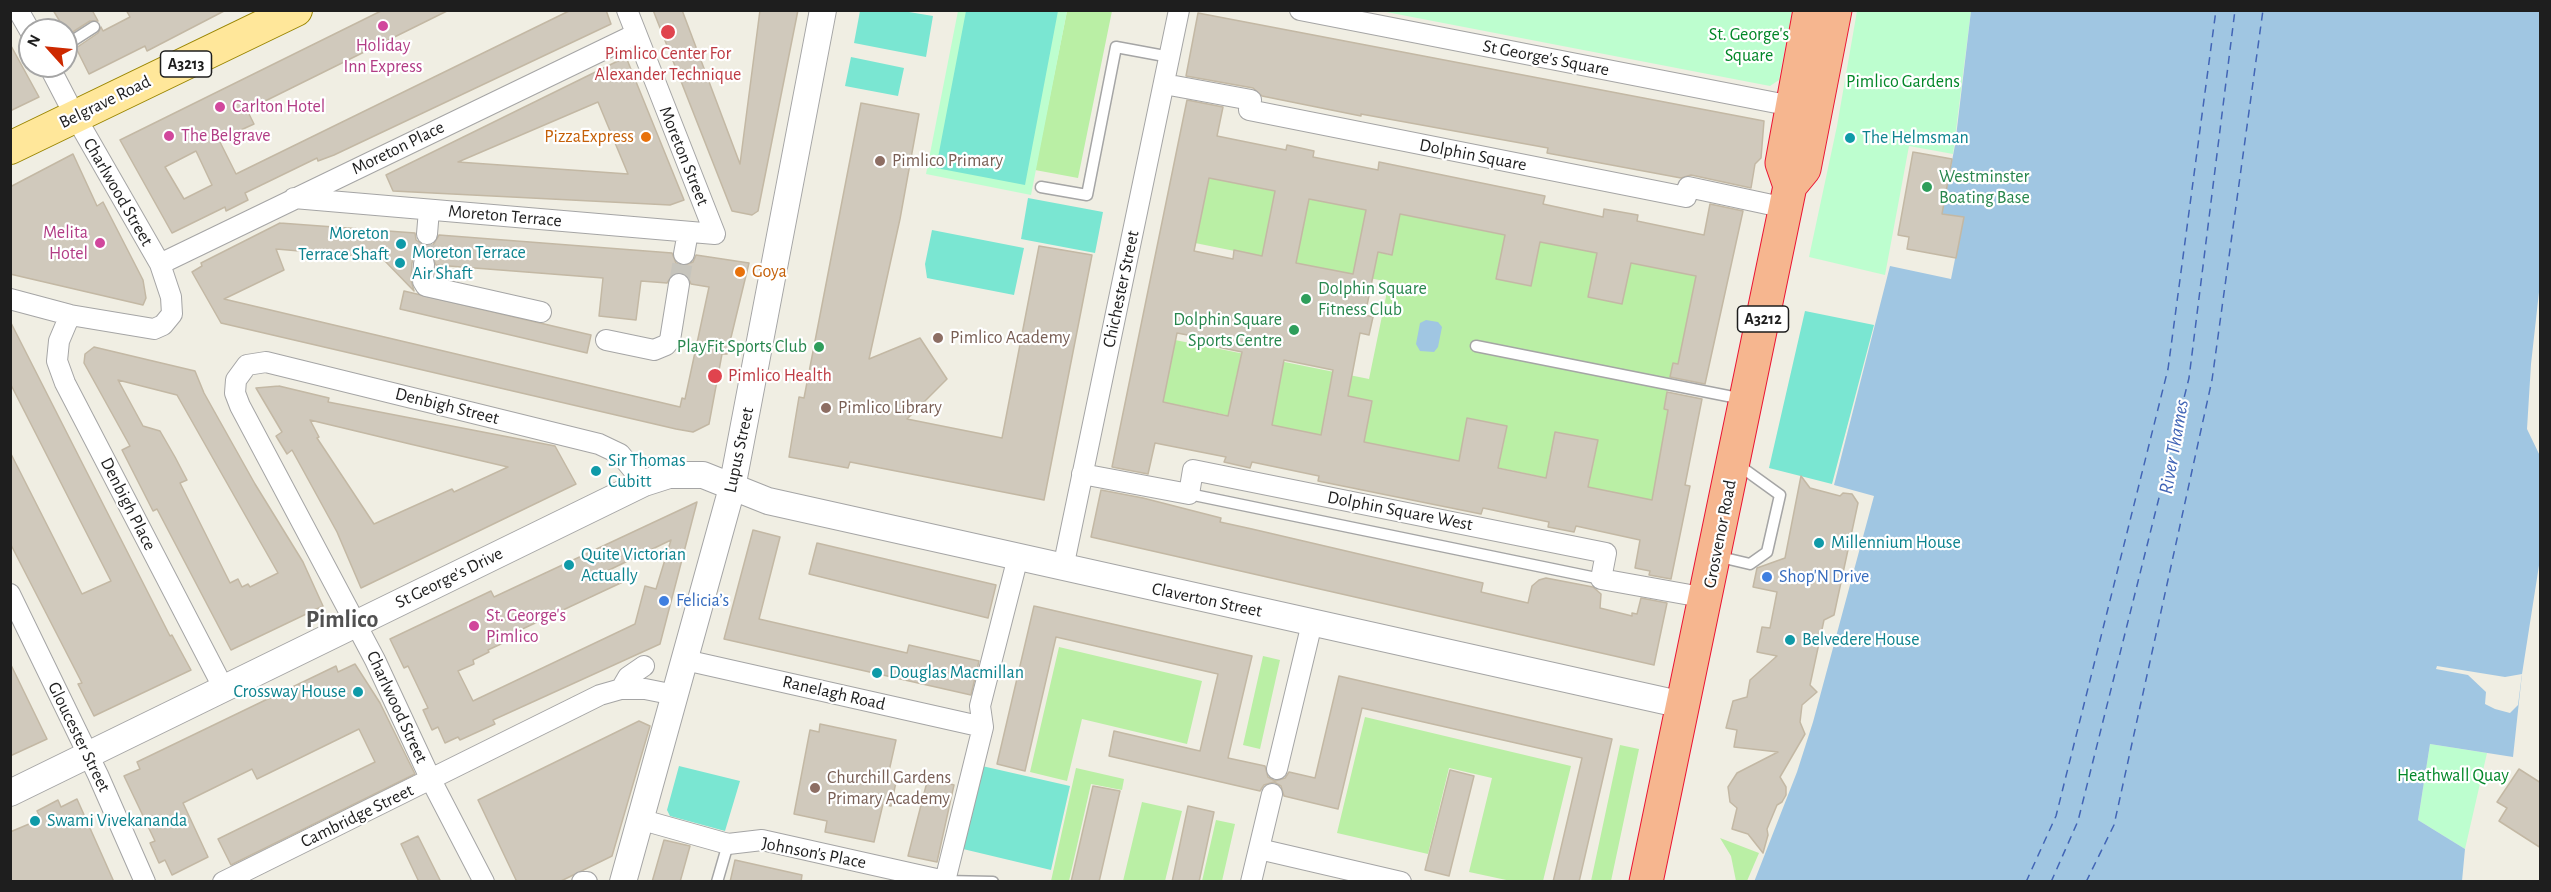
<!DOCTYPE html>
<meta charset="utf-8">
<style>
body{margin:0}
#map{position:relative;width:2551px;height:892px;overflow:hidden;background:#f0eee3;font-family:"Alegreya Sans",sans-serif}
canvas{display:block}
.frame{position:absolute;inset:0;border:12px solid #1e1e1e;pointer-events:none}
.north{position:absolute;left:18px;top:18px;width:60px;height:60px;box-sizing:border-box;background:#fff;border:2px solid #a5a5a5;border-radius:50%;rotate:297deg;font-size:16px;font-weight:700;line-height:24px;text-align:center;color:#1e1e1e}
.north::after{content:'';display:block;margin:auto;width:21px;height:27px;background:#cd2900;clip-path:polygon(50% 0,100% 100%,50% 72%,0 100%)}
</style>
<div id="map">
<canvas width="2551" height="892"></canvas>
<div class="frame"></div>
<div class="north">N</div>
</div>
<script>
const ctx = document.querySelector('canvas').getContext('2d');
ctx.lineJoin = 'round';
function fillPath(path, color) { ctx.fillStyle = color; ctx.fill(path, 'evenodd'); }
const poly = rows => new Path2D(rows.map(r => 'M' + r).join(''));
function strokePath(path, color, width, dash) { ctx.strokeStyle = color; ctx.lineWidth = width; ctx.lineCap = dash ? 'butt' : 'round'; ctx.setLineDash(dash || []); ctx.stroke(path); }
function write(font, color, halo, rows, align = 'center') {
  ctx.font = font + ' "Alegreya Sans",sans-serif'; ctx.lineWidth = 4.5; ctx.setLineDash([]); ctx.textBaseline = 'middle'; ctx.strokeStyle = halo; ctx.fillStyle = color; for (const [text, x, y, turn = 0] of rows) {
    ctx.save(); ctx.translate(x, y); ctx.rotate((+turn || 0) * Math.PI / 180); ctx.textAlign = isNaN(turn) ? turn : align; if (halo) ctx.strokeText(text, 0, 0); ctx.fillText(text, 0, 0); ctx.restore();
  }
}
fillPath(poly([
 [1067,11,1112,11,1078,178,1035,170],
 [1209,178,1372,211,1358,248,1391,255,1395,213,1509,236,1496,279,1530,286,1533,240,1601,254,1589,297,1622,304,1628,276,1625,261,1696,276,1678,364,1673,364,1664,408,1668,410,1652,500,1583,486,1592,469,1598,441,1556,432,1549,461,1552,479,1491,466,1502,451,1507,426,1468,418,1468,463,1358,441,1366,432,1372,401,1329,392,1324,416,1325,436,1262,423,1275,407,1280,381,1237,373,1233,395,1236,417,1163,402,1175,340,1369,379,1389,282,1195,243],
 [1059,647,1202,681,1187,744,1082,719,1067,781,1030,772],
 [1263,656,1280,660,1260,749,1243,745],
 [1365,717,1571,766,1543,881,1511,881,1469,872,1492,778,1449,768,1428,854,1337,833],
 [1620,745,1639,749,1611,881,1591,881],
 [1076,768,1124,779,1122,790,1091,784,1069,881,1051,881],
 [1142,802,1182,811,1165,881,1123,881],
 [1216,820,1235,824,1222,881,1202,881],
 [1720,838,1759,853,1747,881,1736,881,1731,856]
]), '#baefa5');
fillPath(poly([
 [958,11,1067,11,1031,195,926,174],
 [1381,11,1792,10,1792,11,1779,80,1770,86],
 [1857,11,1971,11,1953,154,1909,146,1885,275,1809,257,1837,126],
 [2430,744,2487,753,2465,849,2418,820]
]), '#bdfecf');
fillPath(poly([
 [860,11,903,11,933,16,926,57,854,43],
 [966,11,1058,11,1025,185,936,168],
 [851,57,904,68,898,96,845,86],
 [1028,198,1103,212,1095,253,1021,239],
 [932,230,1024,248,1014,295,927,278,925,264],
 [1805,311,1874,325,1832,484,1769,468],
 [679,766,740,781,725,831,670,816,667,810],
 [982,766,1070,786,1051,870,963,849]
]), '#7ae6d2');
fillPath(poly([
 [1971,11,2540,11,2540,283,2531,364,2527,429,2540,456,2540,559,2522,674,2513,757,2430,744,2418,820,2465,849,2462,881,1754,882,1797,772,1813,722,1874,496,1834,485,1890,266,1951,279,1960,234,1942,214,1955,145],
 [1426,320,1438,322,1442,327,1438,347,1434,352,1420,351,1416,344,1420,323]
]), '#a0c6e2');
fillPath(poly([
 [2437,666,2505,677,2522,674,2518,705,2510,713,2495,709,2485,704,2486,692,2468,675,2436,669]
]), '#f0eee3');
strokePath(poly([
 [2026,882,2056,816,2168,369,2216,10],
 [2051,882,2078,821,2189,378,2235,10],
 [2086,882,2114,825,2212,380,2263,10]
]), '#4265b6', 1.5, [8, 6]);
const building = poly([
 [53,10,92,10,98,21,90,21,68,35,53,10],
 [126,10,226,10,147,51,145,46,89,74,76,48,98,33,101,27,103,31,130,17,126,10],
 [383,10,449,10,247,110,254,124,219,140,236,174,571,10,606,10,611,24,334,155,318,161,317,158,245,193,248,200,226,211,225,207,172,233,120,140,383,10],
 [196,151,212,185,184,199,165,167,196,151],
 [653,10,682,10,740,164,760,10,798,10,758,211,752,215,732,211,653,10],
 [1198,13,1764,121,1761,158,1755,164,1751,188,1691,175,1681,178,1547,153,1548,148,1361,114,1361,116,1262,96,1253,88,1186,76,1198,13],
 [10,44,39,97,10,111,10,44],
 [626,57,684,200,670,205,393,191,386,175,626,57],
 [598,102,628,174,458,162,598,102],
 [1187,100,1223,107,1217,136,1286,150,1287,145,1314,151,1313,157,1378,170,1379,162,1545,196,1543,204,1603,217,1604,209,1638,215,1637,221,1704,235,1710,204,1743,211,1705,384,1670,377,1673,363,1678,364,1696,276,1631,263,1622,304,1588,297,1597,253,1540,242,1531,286,1496,279,1505,235,1400,214,1392,255,1378,252,1365,315,1373,317,1369,335,1360,333,1348,396,1372,401,1364,442,1459,461,1467,418,1507,426,1498,468,1546,478,1555,432,1598,440,1588,487,1652,500,1668,410,1664,409,1667,392,1702,399,1685,485,1690,486,1671,579,1649,575,1650,571,1635,568,1640,540,1576,526,1574,532,1548,527,1549,522,1483,508,1481,514,1387,495,1318,481,1319,476,1252,462,1250,468,1224,462,1226,457,1155,443,1148,474,1112,467,1187,100],
 [1209,178,1275,191,1262,256,1234,250,1233,259,1194,251,1209,178],
 [1309,199,1366,210,1353,274,1296,263,1309,199],
 [1177,333,1214,340,1213,346,1242,352,1228,416,1163,402,1177,333],
 [1284,360,1333,370,1321,435,1272,425,1284,360],
 [861,103,919,114,900,219,869,359,920,338,947,379,907,419,1002,438,1039,246,1092,255,1044,500,850,462,848,468,789,457,799,397,804,398,861,103],
 [1913,152,1952,159,1942,214,1964,217,1956,258,1907,249,1909,237,1898,235,1913,152],
 [73,154,97,206,103,202,143,280,146,298,143,305,10,274,10,187,73,154],
 [280,223,415,233,416,240,425,246,433,245,439,235,672,253,676,263,682,266,693,262,696,255,749,263,727,354,722,354,709,424,693,432,676,429,221,323,192,272,202,266,201,263,280,223],
 [276,249,382,258,414,291,411,280,412,263,414,257,424,252,431,254,436,265,603,278,599,316,636,320,641,281,667,283,674,273,681,272,687,275,691,284,709,287,685,399,682,398,680,407,224,299,284,270,276,249],
 [404,291,591,335,587,353,400,309,404,291],
 [10,321,170,636,172,635,191,670,94,716,78,684,82,683,10,543,10,452,82,594,111,581,10,383,10,321],
 [94,347,195,371,204,393,255,484,303,562,323,606,231,650,157,509,153,511,122,450,130,446,84,363,85,354,94,347],
 [118,380,177,395,278,573,250,587,248,584,242,587,238,579,230,583,180,483,187,480,175,457,160,431,143,426,118,380],
 [279,386,329,398,328,402,555,446,576,484,361,588,337,532,292,450,287,454,276,436,282,432,256,388,279,386],
 [310,420,410,444,508,467,454,492,452,489,374,524,317,438,319,437,310,420],
 [1801,476,1810,488,1840,496,1843,493,1852,494,1858,503,1834,615,1824,620,1810,685,1817,692,1802,705,1800,722,1805,734,1780,777,1786,787,1786,795,1782,802,1777,805,1767,829,1768,835,1763,853,1748,834,1732,829,1737,808,1730,802,1728,787,1737,773,1778,752,1734,747,1737,730,1726,728,1733,701,1747,697,1750,680,1777,656,1757,652,1762,627,1770,628,1777,592,1753,587,1757,568,1785,558,1801,476],
 [1101,490,1143,498,1221,518,1220,522,1252,529,1483,583,1481,592,1528,603,1532,586,1539,580,1546,578,1593,587,1601,594,1600,608,1632,616,1632,613,1637,614,1641,598,1667,603,1654,665,1091,537,1101,490],
 [697,502,660,644,493,720,495,724,460,740,458,737,445,743,438,727,432,730,423,710,428,708,408,666,404,668,390,639,491,591,494,597,697,502],
 [671,540,656,589,645,586,635,624,473,701,458,671,474,664,473,660,489,652,488,650,518,636,516,632,627,580,603,573,671,540],
 [753,530,780,537,759,619,907,653,909,645,979,661,971,695,724,639,753,530],
 [817,543,996,585,988,618,809,574,817,543],
 [1034,606,1252,656,1228,758,1265,766,1268,777,1275,781,1285,778,1289,772,1315,778,1339,676,1612,739,1579,882,1553,882,1582,758,1362,708,1338,809,1284,796,1281,786,1274,782,1264,785,1260,791,1109,756,1114,731,1200,751,1218,674,1056,637,1025,771,997,764,1034,606],
 [10,663,47,739,10,756,10,663],
 [355,664,380,703,415,774,231,865,218,839,375,762,359,729,257,779,252,769,183,803,208,857,172,875,165,860,159,863,150,843,155,841,124,776,140,769,137,762,336,666,338,672,355,664],
 [639,721,650,726,612,856,559,882,517,882,478,800,639,721],
 [820,724,896,740,887,780,896,782,891,806,883,804,874,842,825,832,827,821,794,814,810,730,819,732,820,724],
 [2519,769,2541,783,2541,848,2499,821,2507,808,2497,802,2519,769],
 [1450,770,1474,776,1449,876,1425,870,1450,770],
 [928,778,954,785,937,862,908,856,928,778],
 [1093,786,1120,791,1099,882,1071,882,1093,786],
 [77,799,114,882,10,882,10,832,41,819,37,811,58,800,61,807,77,799],
 [1188,806,1214,812,1199,882,1172,882,1188,806],
 [418,836,441,882,419,882,401,844,418,836],
 [664,840,690,846,680,882,652,882,664,840],
 [735,860,802,875,801,882,730,882,735,860]
]);
fillPath(building, '#d0c9bc');
strokePath(building, '#c3b8a4', 1.5);
strokePath(poly([
 [424,264,427,234],
 [679,284,684,254]
]), '#c6c4bc', 20, [20, 10]);
const service = poly([
 [66,45,94,27],
 [1041,187,1087,195,1116,47,1170,57],
 [1476,346,1743,399],
 [1189,494,1601,579],
 [1716,556,1750,564,1767,552,1780,495,1737,464],
 [945,881,993,882],
 [717,882,728,844]
]);
const minor = poly([
 [18,10,30,31],
 [1300,10,1792,106],
 [1164,84,1251,100,1249,110,1686,197,1688,187,1786,208],
 [294,198,715,234,627,10],
 [427,234,429,210],
 [684,254,688,232],
 [160,264,636,34],
 [424,264,423,281,426,286,541,312],
 [10,299,70,315,154,329,163,325,172,314,171,297,160,264,75,116,49,66],
 [70,315,59,341,57,361,65,383,224,689],
 [606,340,654,350,666,345,670,340,679,284],
 [1082,474,1189,494,1193,470,1606,553,1601,579,1707,598],
 [1063,568,1179,10],
 [10,594,98,775,145,882],
 [685,660,983,727],
 [621,689,628,677,644,666],
 [1277,769,1312,623],
 [639,819,728,844,762,840,945,881,983,727,980,706,1018,557],
 [1259,849,1401,882],
 [223,882,600,695,621,689,645,689,675,695],
 [484,882,431,780,375,660,240,406,235,393,236,380,247,365,266,362,599,444,620,454,644,483],
 [582,882,587,882],
 [1251,882,1272,794]
]);
const tertiary = poly([
 [10,793,644,483,669,475,703,475,768,501,1683,705],
 [623,882,732,488,823,10]
]);
const primary = poly([
 [10,148,296,10]
]);
const trunk = poly([
 [1790,186,1782,163,1810,10],
 [1646,882,1790,186,1804,169,1835,10]
]);
strokePath(service, '#a5a5a5', 13);
strokePath(minor, '#a5a5a5', 22);
strokePath(tertiary, '#a5a5a5', 28);
strokePath(primary, '#998500', 34);
strokePath(trunk, '#ea1533', 35);
strokePath(service, '#fff', 10);
strokePath(minor, '#fff', 20);
strokePath(tertiary, '#fff', 26);
strokePath(primary, '#ffe79a', 32);
strokePath(trunk, '#f6b68f', 33);
for (const [x, y, r, color] of [
 [383,26,6,"#d1479c"],
 [668,32,8,"#e0444e"],
 [220,107,6,"#d1479c"],
 [169,136,6,"#d1479c"],
 [646,137,6,"#e8710a"],
 [1850,138,6,"#0f9aa8"],
 [880,161,6,"#8d6e63"],
 [1927,187,6,"#2e9e5b"],
 [100,243,6,"#d1479c"],
 [401,244,6,"#0f9aa8"],
 [400,263,6,"#0f9aa8"],
 [740,272,6,"#e8710a"],
 [1306,299,6,"#2e9e5b"],
 [1294,330,6,"#2e9e5b"],
 [938,338,6,"#8d6e63"],
 [819,347,6,"#2e9e5b"],
 [715,376,8,"#e0444e"],
 [826,408,6,"#8d6e63"],
 [596,471,6,"#0f9aa8"],
 [1819,543,6,"#0f9aa8"],
 [569,565,6,"#0f9aa8"],
 [1767,577,6,"#3f7fe0"],
 [664,601,6,"#3f7fe0"],
 [474,626,6,"#d1479c"],
 [1790,640,6,"#0f9aa8"],
 [877,673,6,"#0f9aa8"],
 [358,692,6,"#0f9aa8"],
 [815,788,6,"#8d6e63"],
 [35,821,6,"#0f9aa8"]
]) { const dot = new Path2D(); dot.arc(x, y, r, 0, 2 * Math.PI); ctx.fillStyle = color; ctx.fill(dot); strokePath(dot, '#fff', 2); }
for (const [x, y, w] of [
 [186,64,51],
 [1763,319,51]
]) { const box = new Path2D(); box.roundRect(x - w / 2, y - 13, w, 26, 4.5); ctx.fillStyle = '#fff'; ctx.fill(box); strokePath(box, '#1e1e1e', 1.5); }
write('bold 16px', '#1e1e1e', null, [
 ["A3213",186,64],
 ["A3212",1763,319]
]);
write('18px', '#028728', '#fff', [
 ["St. George's",1749,35],
 ["Square",1749,56],
 ["Pimlico Gardens",1903,82],
 ["Heathwall Quay",2453,776]
]);
write('18px', '#b23c85', '#fff', [
 ["Holiday",383,46,"center"],
 ["Inn Express",383,67,"center"],
 ["Carlton Hotel",232,107],
 ["The Belgrave",181,136],
 ["Melita",88,233,"right"],
 ["Hotel",88,254,"right"],
 ["St. George's",486,616],
 ["Pimlico",486,637]
], 'left');
write('18px', '#be3a42', '#fff', [
 ["Pimlico Center For",668,54],
 ["Alexander Technique",668,75],
 ["Pimlico Health",728,376,"left"]
]);
write('18px', '#1e1e1e', '#fff', [
 ["St George's Square",1546,58,11],
 ["Belgrave Road",105,102,-26],
 ["Moreton Place",398,148,-26],
 ["Dolphin Square",1473,155,11],
 ["Moreton Street",684,156,68],
 ["Charlwood Street",118,192,60],
 ["Moreton Terrace",505,216,5],
 ["Chichester Street",1121,289,-78],
 ["Denbigh Street",447,406,14],
 ["Lupus Street",739,450,-78],
 ["Denbigh Place",128,504,63],
 ["Dolphin Square West",1400,511,11],
 ["Grosvenor Road",1720,534,-79],
 ["St George's Drive",449,578,-26],
 ["Claverton Street",1207,600,12],
 ["Ranelagh Road",834,693,13],
 ["Charlwood Street",397,707,65],
 ["Gloucester Street",79,737,64],
 ["Cambridge Street",357,816,-26],
 ["Johnson's Place",814,853,11]
]);
write('18px', '#c56008', '#fff', [
 ["PizzaExpress",634,137],
 ["Goya",752,272,"left"]
], 'right');
write('18px', '#0d838f', '#fff', [
 ["The Helmsman",1862,138],
 ["Moreton",389,234,"right"],
 ["Terrace Shaft",389,255,"right"],
 ["Moreton Terrace",412,253],
 ["Air Shaft",412,274],
 ["Sir Thomas",608,461],
 ["Cubitt",608,482],
 ["Millennium House",1831,543],
 ["Quite Victorian",581,555],
 ["Actually",581,576],
 ["Belvedere House",1802,640],
 ["Douglas Macmillan",889,673],
 ["Crossway House",346,692,"right"],
 ["Swami Vivekananda",47,821]
], 'left');
write('18px', '#785e54', '#fff', [
 ["Pimlico Primary",892,161],
 ["Pimlico Academy",950,338],
 ["Pimlico Library",838,408],
 ["Churchill Gardens",827,778],
 ["Primary Academy",827,799]
], 'left');
write('18px', '#27864d', '#fff', [
 ["Westminster",1939,177],
 ["Boating Base",1939,198],
 ["Dolphin Square",1318,289],
 ["Fitness Club",1318,310],
 ["Dolphin Square",1282,320,"right"],
 ["Sports Centre",1282,341,"right"],
 ["PlayFit Sports Club",807,347,"right"]
], 'left');
write('18px', '#366cbe', '#fff', [
 ["Shop'N Drive",1779,577],
 ["Felicia’s",676,601]
], 'left');
write('italic 20px', '#4265b6', '#fff', [
 ["River Thames",2174,447,-80]
]);
write('bold 24px', '#515151', '#fff', [
 ["Pimlico",342,620]
]);
</script>
